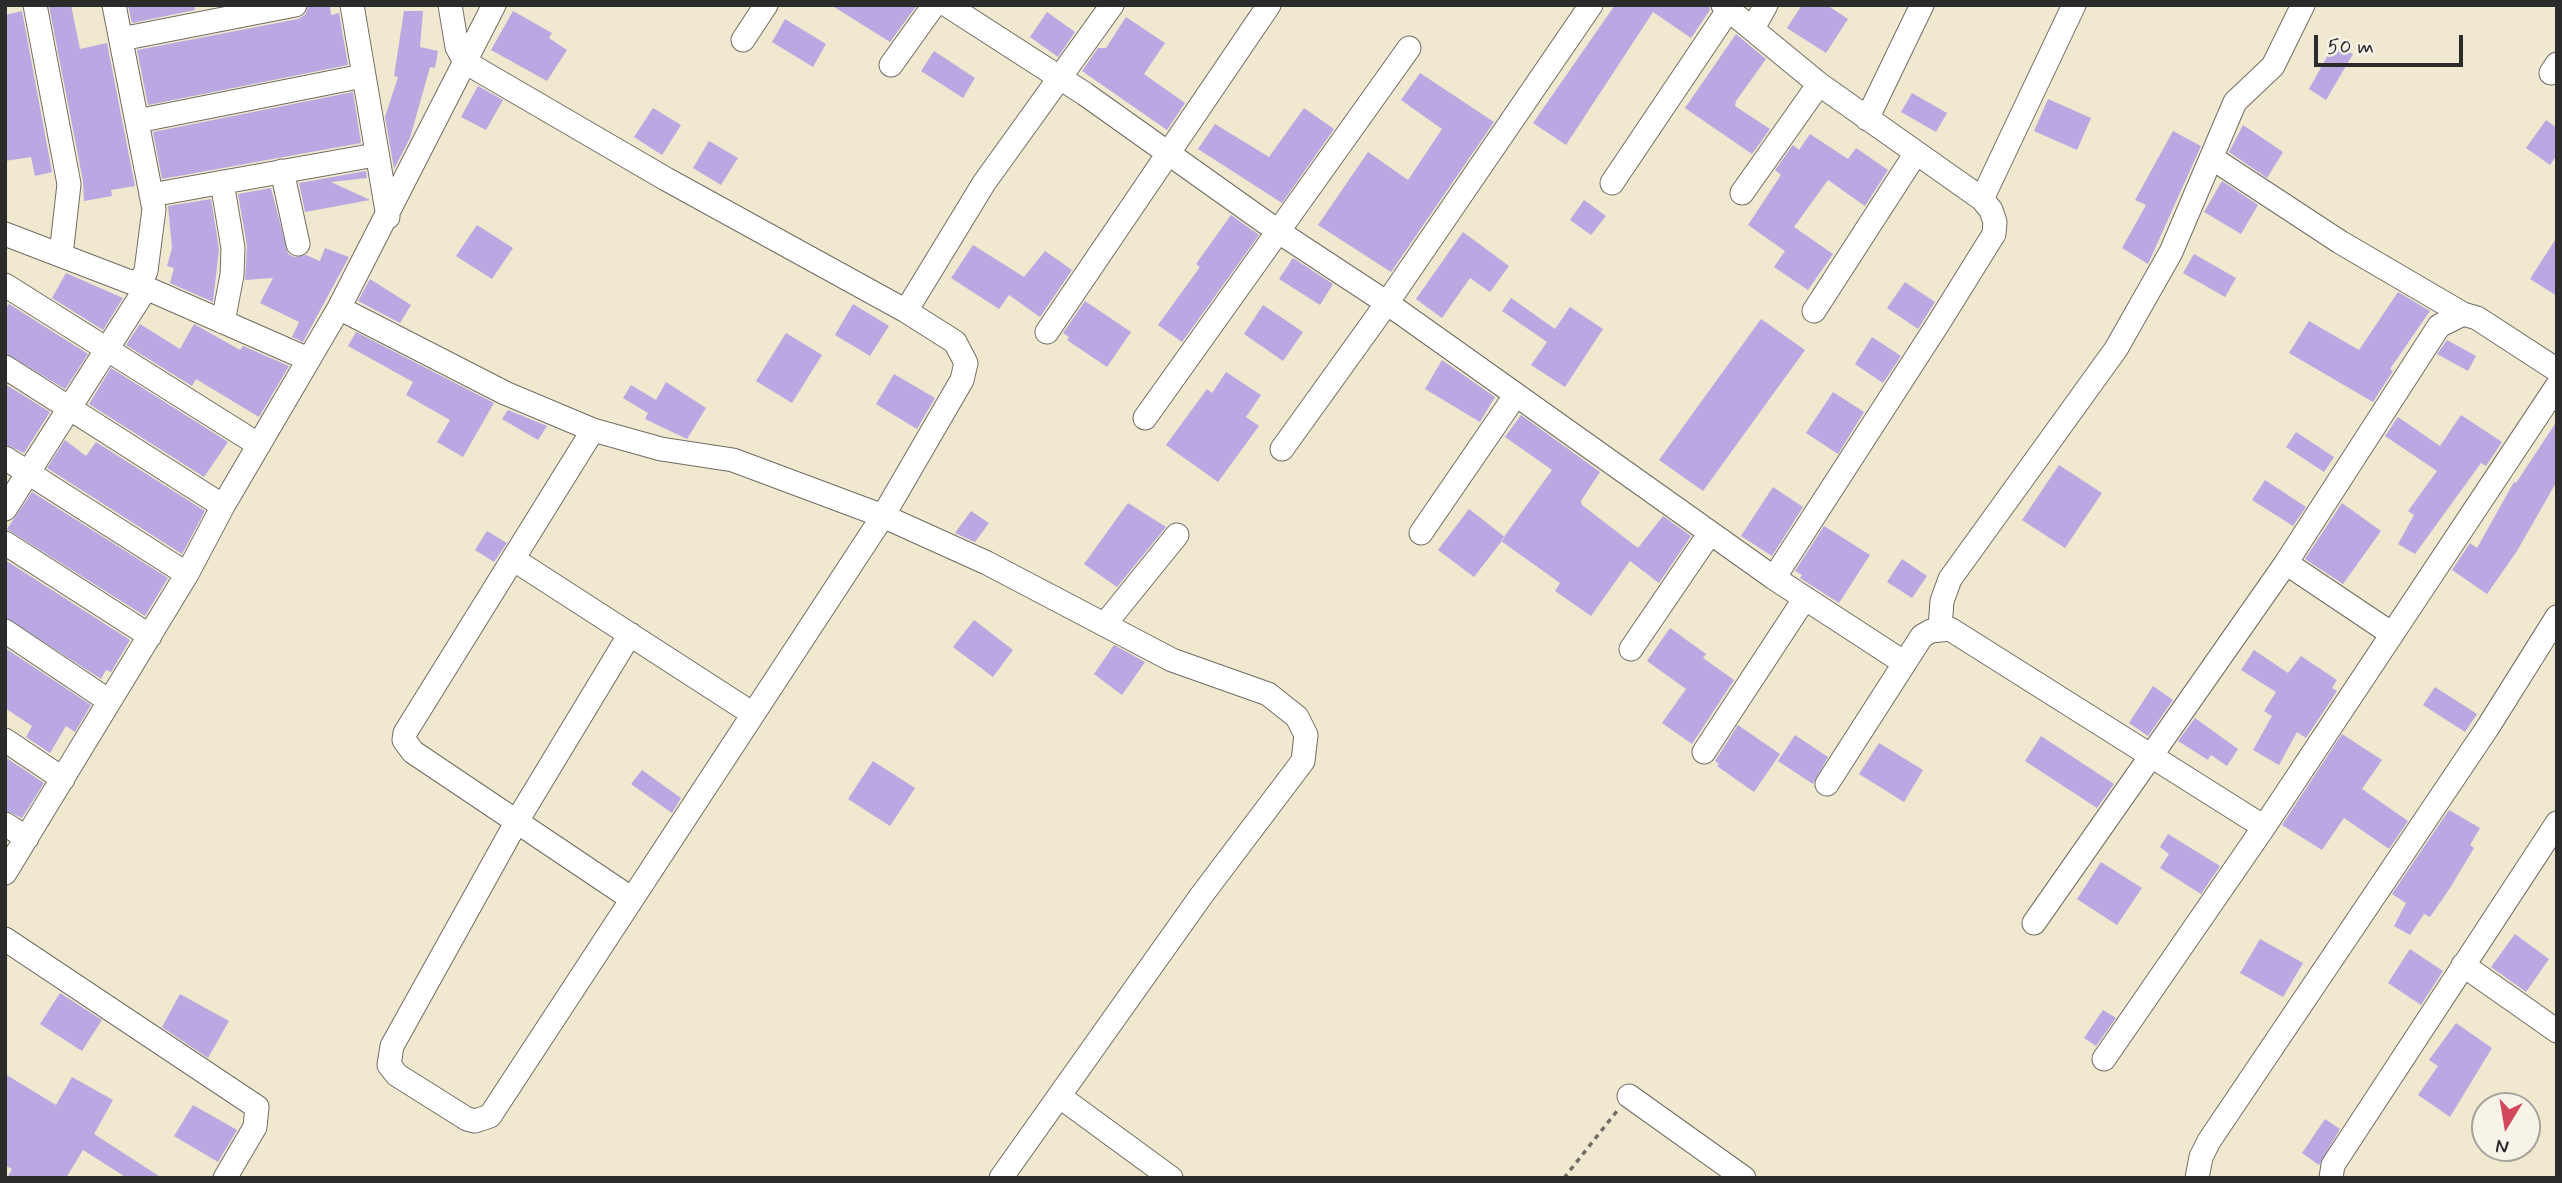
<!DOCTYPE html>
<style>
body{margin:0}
#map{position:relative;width:2562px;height:1183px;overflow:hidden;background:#f0e8cf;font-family:Mynerve,sans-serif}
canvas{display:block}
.frame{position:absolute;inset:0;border:7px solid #2b2b2b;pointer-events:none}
.north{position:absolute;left:2471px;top:1092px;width:70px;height:70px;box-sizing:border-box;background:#f7f3e8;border:2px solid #a5a39c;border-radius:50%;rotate:191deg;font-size:19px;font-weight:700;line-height:28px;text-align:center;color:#2b2b2b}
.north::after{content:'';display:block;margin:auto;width:24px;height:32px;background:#d1495b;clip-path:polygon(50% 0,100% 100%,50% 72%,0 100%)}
.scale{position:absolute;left:2314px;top:35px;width:149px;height:32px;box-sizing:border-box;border:4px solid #2b2b2b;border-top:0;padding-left:9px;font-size:21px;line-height:24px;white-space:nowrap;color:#2b2b2b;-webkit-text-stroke:5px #f7f3e8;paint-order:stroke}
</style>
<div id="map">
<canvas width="2562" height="1183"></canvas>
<div class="frame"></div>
<div class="north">N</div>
<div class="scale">50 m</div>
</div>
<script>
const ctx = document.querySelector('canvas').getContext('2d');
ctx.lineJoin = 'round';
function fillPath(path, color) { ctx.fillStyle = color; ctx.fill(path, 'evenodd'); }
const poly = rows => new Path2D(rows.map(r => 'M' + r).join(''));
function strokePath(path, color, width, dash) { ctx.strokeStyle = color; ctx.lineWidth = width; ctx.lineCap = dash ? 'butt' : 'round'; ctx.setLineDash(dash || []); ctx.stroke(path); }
fillPath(poly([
 [71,5,80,49,107,43,135,186,111,190,112,196,84,201,83,181,49,6],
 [128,5,194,5,195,10,132,23],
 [309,5,330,5,331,15,339,13,348,65,148,105,137,50,298,19,305,15],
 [831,5,917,5,890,42],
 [1615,5,1709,5,1710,10,1691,38,1653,12,1566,145,1533,123],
 [1802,5,1827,5,1848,19,1826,53,1787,28],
 [22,11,52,172,35,176,31,157,5,161,5,15],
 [404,11,423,11,420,47,438,51,435,68,430,67,410,138,394,169,385,117,398,77,394,76],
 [513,11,552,33,549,38,567,50,547,81,491,50],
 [1047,12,1075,32,1058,57,1030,37],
 [1126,17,1165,43,1144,74,1185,103,1167,130,1082,71,1098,48,1106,48],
 [785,19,826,44,813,67,772,42],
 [1736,34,1766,59,1736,101,1735,106,1770,129,1752,154,1685,108],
 [2334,44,2353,54,2326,100,2309,89],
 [934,51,975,78,963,98,921,71],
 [1420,73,1494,122,1391,272,1318,225,1368,152,1408,180,1442,129,1401,100],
 [478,86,503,100,486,130,461,117],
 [353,92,361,143,162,179,153,132],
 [1912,93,1947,113,1936,132,1901,112],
 [2048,99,2091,118,2077,150,2034,131],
 [653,108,681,125,662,155,634,137],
 [1304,108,1334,129,1282,203,1198,149,1215,124,1269,157],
 [2546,120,2557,128,2557,155,2550,165,2526,148],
 [2243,125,2283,152,2267,178,2229,152],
 [2173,131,2201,146,2148,264,2122,248,2146,205,2135,200],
 [1810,134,1848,159,1856,148,1888,170,1865,206,1828,180,1794,227,1833,254,1808,290,1774,267,1785,251,1748,225,1781,175,1775,170,1793,145,1799,150],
 [709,141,738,158,721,185,693,168],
 [366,171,367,178,331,182,370,200,305,212,299,183],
 [2222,181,2258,205,2241,234,2204,212],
 [271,188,288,254,294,257,306,255,320,261,325,248,349,257,303,342,292,337,299,322,260,303,273,278,245,280,247,246,238,194],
 [211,199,219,249,213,302,170,283,174,268,167,266,172,248,168,206],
 [1584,200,1606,216,1591,235,1570,220],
 [1231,215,1259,235,1182,342,1158,325,1200,267,1196,264],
 [477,225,513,248,492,279,456,256],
 [1463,232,1509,266,1490,292,1470,278,1442,318,1416,299],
 [2557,237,2557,296,2530,279],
 [973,245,1024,277,1045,251,1072,270,1040,317,1009,295,999,309,951,278],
 [2194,254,2236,278,2225,297,2183,273],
 [1293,258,1333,284,1320,305,1279,279],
 [66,273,123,298,103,330,52,298],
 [370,279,411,305,400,323,358,301],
 [1905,282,1935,302,1918,329,1887,308],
 [2398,292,2430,311,2390,369,2393,371,2373,402,2289,353,2309,321,2359,350],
 [1511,298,1555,329,1570,307,1603,329,1565,387,1531,365,1547,342,1502,311],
 [1085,301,1131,332,1107,367,1067,340,1069,337,1063,333],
 [9,304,88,354,65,389,5,353,5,309],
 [853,304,889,326,870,356,835,335],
 [1263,305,1303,332,1283,361,1244,334],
 [1761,319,1805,350,1703,491,1659,460],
 [140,324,180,349,194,324,240,350,243,346,289,366,259,417,196,379,192,386,126,345],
 [356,332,494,403,463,457,437,442,450,420,406,395,413,382,348,346],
 [786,333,822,355,792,403,756,381],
 [1872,337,1901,356,1883,383,1855,364],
 [2447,340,2476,356,2468,371,2437,354],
 [1442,360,1495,397,1480,422,1425,389],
 [111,368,228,442,204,477,89,404],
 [1226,372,1261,395,1246,417,1259,426,1218,482,1166,445,1207,389,1212,393],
 [894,374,935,398,917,429,876,404],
 [666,382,706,408,687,439,645,419,648,413,623,398,631,385,656,400],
 [5,384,50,412,24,453,5,444],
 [1833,392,1864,412,1838,454,1806,433],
 [508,410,547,426,538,440,502,419],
 [1521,415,1600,472,1581,501,1582,505,1638,548,1663,516,1691,536,1659,583,1630,561,1591,616,1555,591,1560,583,1501,541,1552,470,1505,437],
 [2461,415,2502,442,2486,466,2481,463,2415,554,2398,544,2414,515,2408,511,2437,471,2385,436,2398,417,2440,446],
 [2557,421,2557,481,2517,551,2487,594,2452,570,2470,543,2477,548,2514,482,2516,483],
 [2296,432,2334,457,2324,472,2286,447],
 [65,440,86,456,96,442,205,511,182,554,47,468],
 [2059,465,2102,493,2065,548,2022,520],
 [2265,480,2306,507,2293,526,2252,500],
 [1773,487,1803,507,1772,556,1741,536],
 [32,492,168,578,145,616,7,529],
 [1128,503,1166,527,1117,587,1084,564],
 [2342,503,2381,531,2343,584,2305,559],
 [1469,509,1505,537,1474,577,1438,550],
 [971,511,989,523,975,542,955,533],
 [1824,526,1870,555,1839,603,1800,578,1802,575,1795,571],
 [487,531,507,543,494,562,475,550],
 [1902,559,1927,576,1912,598,1887,582],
 [5,560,130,640,111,672,106,670,101,679,5,617],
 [974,620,1013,650,993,677,953,647],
 [1670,628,1706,654,1703,658,1734,680,1692,744,1662,723,1686,689,1647,661],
 [1114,645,1145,662,1122,695,1094,674],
 [5,648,91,705,75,732,66,726,50,753,26,737,32,726,5,708],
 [2254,650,2288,673,2301,656,2337,680,2332,688,2337,691,2306,738,2297,732,2279,765,2253,750,2272,716,2264,711,2276,692,2241,670],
 [2153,686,2173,700,2148,736,2129,723],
 [2435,687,2477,714,2465,732,2423,705],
 [2195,718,2238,749,2227,766,2211,755,2208,760,2178,741],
 [1738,725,1780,754,1754,792,1717,766,1719,764,1715,761],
 [2342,734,2382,760,2362,789,2408,821,2389,849,2344,818,2322,850,2282,825],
 [1795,735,1828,757,1813,784,1778,761],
 [2041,736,2114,784,2097,808,2025,761],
 [1879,743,1923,770,1904,802,1859,774],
 [5,757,44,783,22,818,5,810],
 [873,761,915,788,890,826,848,799],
 [642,770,681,798,672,813,631,784],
 [2449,810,2480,828,2470,845,2474,848,2450,888,2430,917,2424,914,2410,935,2394,926,2406,903,2392,894],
 [2168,834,2220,866,2201,894,2160,868,2169,854,2160,847],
 [2101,862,2142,888,2117,925,2077,899],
 [2515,934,2549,959,2526,992,2491,967],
 [2260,939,2303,963,2283,997,2240,973],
 [2410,949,2443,971,2421,1005,2388,983],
 [60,993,102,1020,82,1051,40,1024],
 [180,994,229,1021,208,1058,162,1027],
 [2103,1010,2116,1018,2096,1046,2084,1038],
 [2456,1023,2492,1048,2450,1117,2418,1095,2438,1066,2429,1060],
 [5,1074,56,1105,72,1077,113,1100,94,1134,162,1178,127,1178,83,1150,66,1178,7,1178,12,1169,5,1165],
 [193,1105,237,1130,218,1162,174,1136],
 [2325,1119,2340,1129,2319,1165,2302,1153]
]), '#b9a8e2');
const street = poly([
 [35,5,69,184,61,255],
 [114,5,154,209,146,271,138,285],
 [352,5,388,217],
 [450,5,457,47,465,62,666,179,906,311,955,342,966,363,962,380,883,516,490,1116,475,1121,467,1119,397,1075,389,1065,392,1046,517,821,630,634],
 [947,5,1085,94,1279,232,1387,303,1774,578,1903,662],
 [1723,5,1819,84,1982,199,1991,210,1995,222,1994,234,1938,324,1774,578],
 [1753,28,1766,5],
 [121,39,295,5],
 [743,40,766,5],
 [891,65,934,5],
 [2551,73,2557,64],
 [1867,119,1922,5],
 [137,121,363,76],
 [2212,158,2340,242,2463,314],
 [282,171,298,244],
 [222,182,233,248,232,275,223,322],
 [1612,183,1729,9],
 [1742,193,1819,84],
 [151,195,375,155],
 [1982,199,2074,5],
 [5,234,146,288,308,359],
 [5,285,259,445],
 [339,308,505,393,593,430,661,449,733,460,883,516,987,563,1172,660,1268,694,1297,717,1306,735,1303,761,1201,896,1001,1178],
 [906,311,984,183,1112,5],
 [1814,311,1916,153],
 [1047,332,1269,5],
 [5,367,223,506],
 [1145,418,1409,48],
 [593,430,405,733,404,740,413,752,632,899],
 [1282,449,1387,303,1591,5],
 [5,458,187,574],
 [5,509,146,288],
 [1421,533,1515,396],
 [5,543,150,636],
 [513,559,753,714],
 [2286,563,2392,634],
 [1105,624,1177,535],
 [1940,628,1942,601,1950,579,2116,349,2171,252,2235,102,2273,66,2303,5],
 [5,631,109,701],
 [1631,649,1710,533],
 [5,740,63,779],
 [1704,752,1805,598],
 [1827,784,1922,636,1931,631,1950,629,2264,827],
 [5,824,27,838],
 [5,873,187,574,223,506,339,308,494,5],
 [2034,923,2286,563,2439,326,2463,314,2477,318,2557,370],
 [5,939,257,1107,255,1127,225,1178],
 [2463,965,2557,1031],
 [2104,1059,2264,827,2557,386],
 [1059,1096,1171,1178],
 [1629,1096,1744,1178],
 [2197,1178,2201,1157,2209,1141,2488,727,2557,617],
 [2331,1178,2333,1165,2557,823]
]);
strokePath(street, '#706d64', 25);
strokePath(poly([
 [1564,1178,1617,1111]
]), '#706d64', 3.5, [5, 5]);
strokePath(street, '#fff', 23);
</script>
